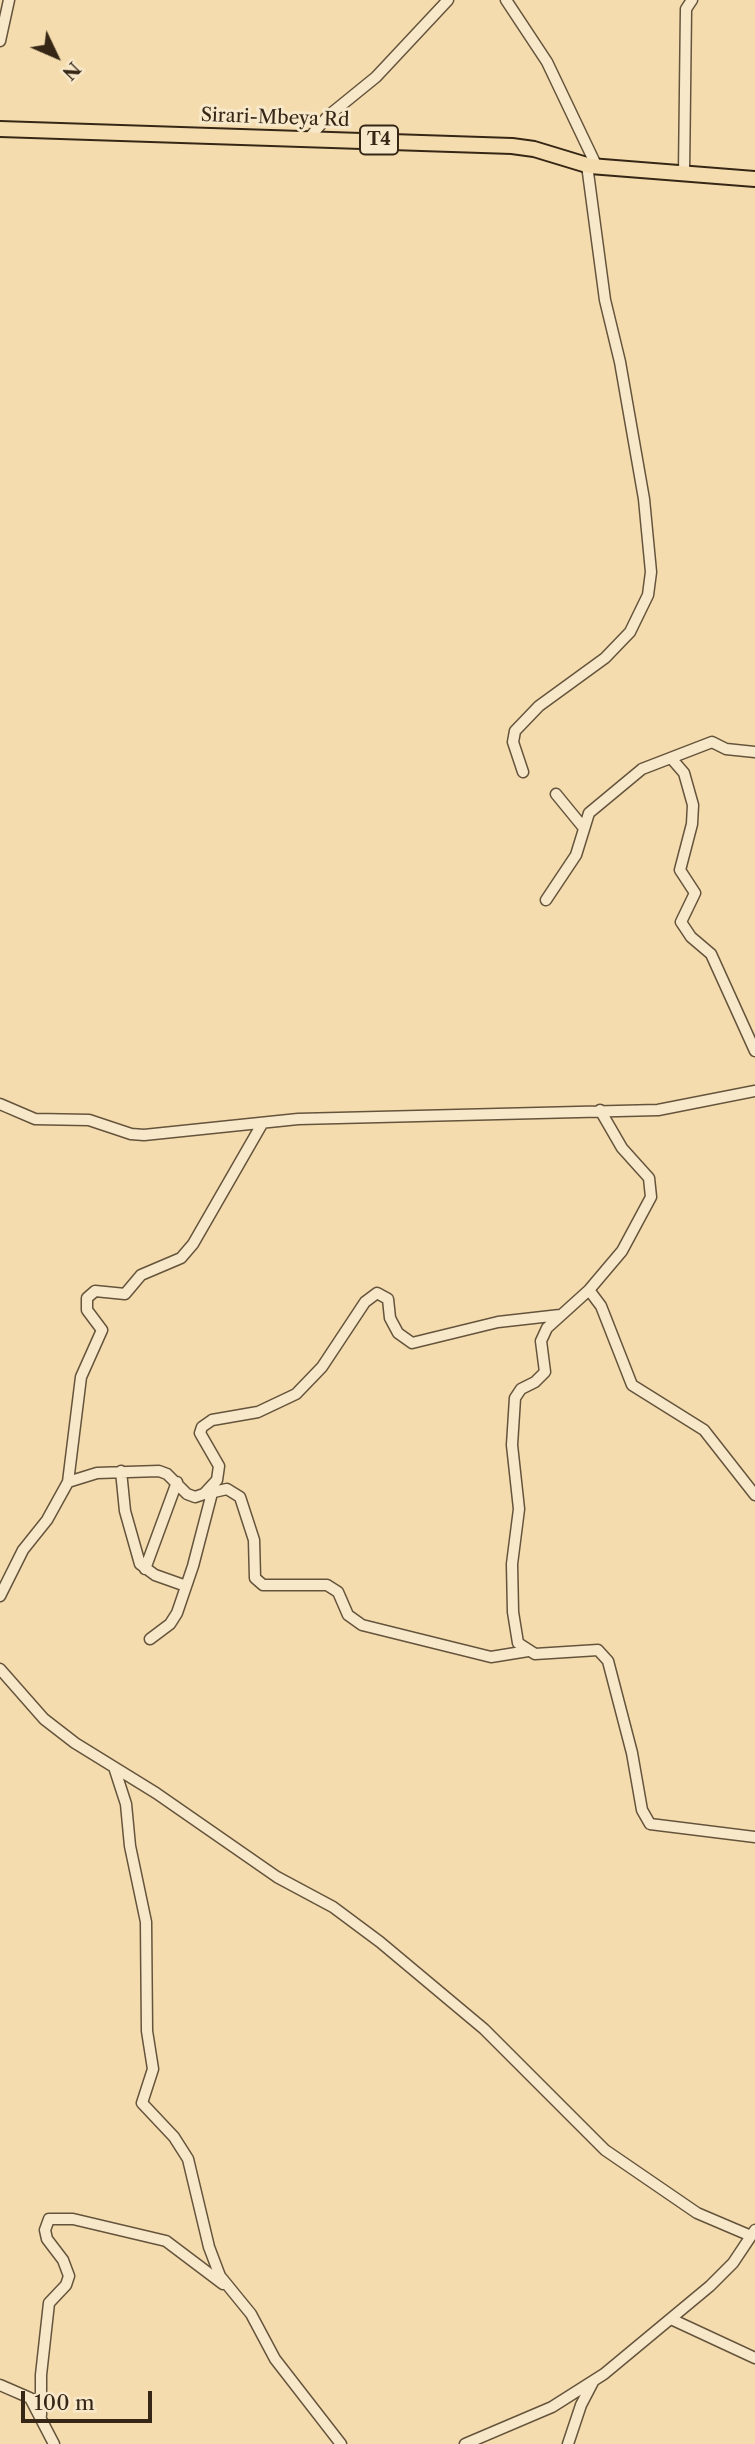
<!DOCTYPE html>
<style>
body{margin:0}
#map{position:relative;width:755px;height:2444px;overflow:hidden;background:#f5dcae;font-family:"Libre Caslon Text",serif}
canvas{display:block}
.north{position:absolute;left:21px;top:21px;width:70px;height:70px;-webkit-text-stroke:5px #f8e8ca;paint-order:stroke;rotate:134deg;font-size:19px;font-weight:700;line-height:28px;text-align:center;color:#352616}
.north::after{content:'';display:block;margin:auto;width:24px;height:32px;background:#352616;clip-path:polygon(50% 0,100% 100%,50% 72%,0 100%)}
.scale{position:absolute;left:21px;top:2391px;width:131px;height:32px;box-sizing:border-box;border:4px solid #352616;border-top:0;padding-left:9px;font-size:21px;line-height:24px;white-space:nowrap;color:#352616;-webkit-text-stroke:5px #f8e8ca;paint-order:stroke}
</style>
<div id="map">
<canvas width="755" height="2444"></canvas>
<div class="north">N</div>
<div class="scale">100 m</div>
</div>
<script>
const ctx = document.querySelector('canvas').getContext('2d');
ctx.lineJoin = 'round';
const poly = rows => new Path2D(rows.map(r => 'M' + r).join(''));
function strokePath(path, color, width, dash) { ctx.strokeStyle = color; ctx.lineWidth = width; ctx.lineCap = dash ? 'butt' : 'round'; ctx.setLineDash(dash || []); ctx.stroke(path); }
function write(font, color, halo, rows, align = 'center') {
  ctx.font = font + ' "Libre Caslon Text",serif'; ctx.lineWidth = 6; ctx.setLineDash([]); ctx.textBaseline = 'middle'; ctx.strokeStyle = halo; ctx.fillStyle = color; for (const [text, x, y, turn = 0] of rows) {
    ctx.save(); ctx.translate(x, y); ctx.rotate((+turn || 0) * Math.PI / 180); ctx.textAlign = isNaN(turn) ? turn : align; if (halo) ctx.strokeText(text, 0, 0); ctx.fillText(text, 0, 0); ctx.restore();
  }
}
const minor = poly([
 [506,0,547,62,597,167],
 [0,41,9,0],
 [310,137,328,116,376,77,448,0],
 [684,173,686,9,692,0],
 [671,758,684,773,693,805,692,824,680,870,695,893,681,922,691,937,711,954,755,1051],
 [523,772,513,742,515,731,539,706,605,658,630,632,648,595,651,572,644,499,620,362,605,300,587,165],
 [556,794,583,827],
 [546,900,576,855,589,813,642,769,712,742,726,749,755,752],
 [0,1104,35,1119,89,1120,131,1134,144,1135,298,1119,658,1110,755,1091],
 [600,1110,622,1148,649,1178,651,1197,622,1251,589,1290,547,1328,541,1341,545,1372,535,1382,521,1389,515,1398,512,1445,519,1509,512,1564,513,1612,518,1643,535,1654,598,1650,608,1661,632,1753,642,1810,650,1824,755,1837],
 [589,1290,601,1306,632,1385,704,1430,755,1495],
 [121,1471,125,1511,140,1564,155,1575,186,1586],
 [68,1482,97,1473,159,1471,167,1474,187,1494,195,1497,204,1494,217,1480,219,1466,200,1433,202,1427,212,1420,258,1412,296,1394,322,1367,365,1302,377,1293,388,1299,390,1318,398,1333,412,1343,498,1322,560,1315],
 [205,1494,227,1489,240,1497,254,1540,255,1578,263,1585,327,1585,338,1592,348,1615,362,1625,491,1657,528,1651],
 [145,1569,177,1482],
 [0,1596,23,1550,47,1520,68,1482,81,1377,102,1330,87,1310,87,1298,95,1291,125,1294,141,1275,181,1258,193,1244,262,1124],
 [150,1639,170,1624,177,1613,193,1566,212,1493],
 [0,1669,44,1719,75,1743,156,1793,277,1877,333,1907,380,1942,484,2029,605,2150,697,2213,751,2236],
 [114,1767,126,1804,130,1846,146,1922,147,2031,153,2069,142,2103,174,2137,188,2159,209,2247,220,2276,251,2314,275,2359,341,2444],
 [671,2319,755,2358],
 [0,2385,30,2398,54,2444],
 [41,2415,41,2375,49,2303,66,2285,69,2276,63,2260,47,2239,45,2230,49,2219,73,2219,166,2241,223,2284],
 [465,2444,552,2407,604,2374,710,2286,733,2263,755,2230],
 [568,2444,581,2405,593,2382]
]);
const highway = poly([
 [0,129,512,146,534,149,590,166,755,179]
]);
strokePath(minor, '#65543c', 13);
strokePath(highway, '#352616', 18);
strokePath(minor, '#f8e8ca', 10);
strokePath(highway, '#f5dcae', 14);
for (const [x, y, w] of [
 [379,140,38]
]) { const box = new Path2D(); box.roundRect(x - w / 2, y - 14.5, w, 29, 5); ctx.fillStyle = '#f8e8ca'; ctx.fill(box); strokePath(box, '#352616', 2); }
write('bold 18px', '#352616', null, [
 ["T4",379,140]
]);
write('19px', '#352616', '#f8e8ca', [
 ["Sirari-Mbeya Rd",275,118,2]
]);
</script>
